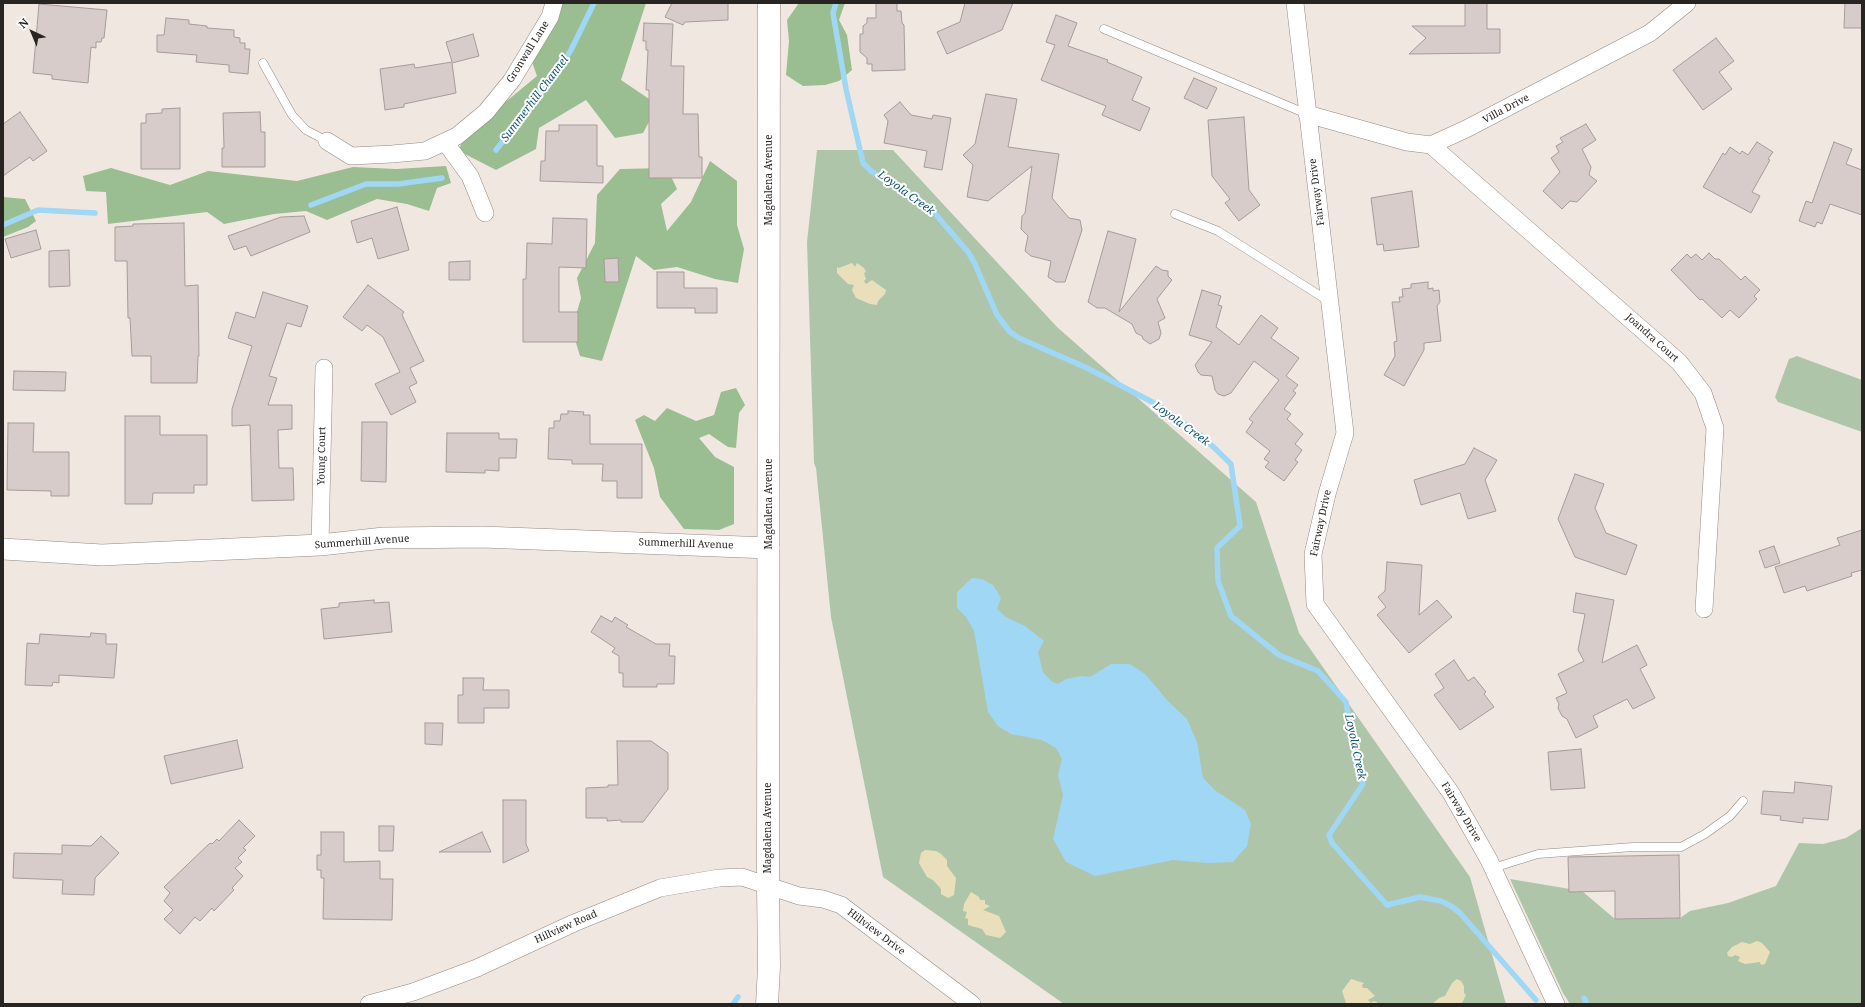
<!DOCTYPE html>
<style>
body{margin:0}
#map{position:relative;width:1865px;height:1007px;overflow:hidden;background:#f1e7e1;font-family:"Noto Serif",serif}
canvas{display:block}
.frame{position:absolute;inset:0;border:4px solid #282422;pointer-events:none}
.north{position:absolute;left:12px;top:12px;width:40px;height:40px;-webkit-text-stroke:3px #fff;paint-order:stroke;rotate:316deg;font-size:11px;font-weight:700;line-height:16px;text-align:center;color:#282422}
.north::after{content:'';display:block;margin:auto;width:14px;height:18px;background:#282422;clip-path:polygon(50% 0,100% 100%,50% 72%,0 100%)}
</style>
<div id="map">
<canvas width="1865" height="1007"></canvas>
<div class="frame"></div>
<div class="north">N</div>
</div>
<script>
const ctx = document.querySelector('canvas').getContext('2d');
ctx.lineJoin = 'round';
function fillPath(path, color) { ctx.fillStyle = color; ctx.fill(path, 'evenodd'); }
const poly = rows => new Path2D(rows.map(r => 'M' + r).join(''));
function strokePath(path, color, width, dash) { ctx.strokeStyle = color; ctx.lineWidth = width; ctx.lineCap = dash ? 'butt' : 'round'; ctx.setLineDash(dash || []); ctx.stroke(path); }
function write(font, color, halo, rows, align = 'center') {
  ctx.font = font + ' "Noto Serif",serif'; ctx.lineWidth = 4; ctx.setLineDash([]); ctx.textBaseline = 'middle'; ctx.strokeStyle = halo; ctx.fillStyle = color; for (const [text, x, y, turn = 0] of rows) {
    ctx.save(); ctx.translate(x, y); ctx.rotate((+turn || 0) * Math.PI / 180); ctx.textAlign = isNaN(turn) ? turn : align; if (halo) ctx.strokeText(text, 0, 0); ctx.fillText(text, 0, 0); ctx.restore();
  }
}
fillPath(poly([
 [817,150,893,150,1057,327,1256,502,1299,633,1470,877,1506,1004,1064,1004,883,877,831,617,816,468,814,463,807,242],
 [1797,356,1862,380,1862,432,1778,402,1775,397,1789,359],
 [1862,828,1862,1004,1570,1004,1563,993,1510,879,1582,891,1615,919,1680,918,1690,911,1728,903,1776,886,1799,843,1823,844,1846,838]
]), '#afc5aa');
fillPath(poly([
 [562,3,646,3,621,80,658,105,643,133,615,138,586,100,539,128,536,149,496,170,459,151,468,119,502,105,537,76,529,53],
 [799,3,845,3,839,20,847,35,852,70,839,81,825,85,803,86,786,75,789,41,787,20],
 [710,161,737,181,737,225,744,249,738,283,715,279,677,267,654,270,636,256,602,361,580,356,572,329,581,298,577,278,595,243,597,195,620,169,667,168,677,189,661,204,667,231,691,202],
 [446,166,451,183,437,188,429,211,407,204,377,199,327,220,306,211,274,214,224,224,207,212,108,224,106,192,86,191,83,176,111,168,170,185,208,171,297,181,353,167,396,169],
 [3,197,25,199,36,221,28,227,3,237],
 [736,388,745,405,739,413,736,448,728,447,709,434,699,438,715,457,734,467,734,524,719,530,684,529,660,497,654,468,635,420,644,415,655,421,667,408,696,421,714,415,721,392]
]), '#9abd92');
fillPath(poly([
 [852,263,855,267,857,263,864,268,866,272,864,273,866,279,864,281,866,284,872,280,886,290,885,294,878,301,877,305,870,304,856,298,852,290,854,285,848,284,837,273,837,267,839,268],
 [925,850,936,851,941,854,947,860,947,866,956,878,954,895,948,898,941,894,941,889,933,880,927,877,919,863,921,853],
 [971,892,979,897,980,900,985,900,985,904,990,906,983,910,999,916,1006,932,1000,938,986,935,982,929,968,925,968,919,965,918,967,912,963,911,964,904],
 [1757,941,1762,943,1770,952,1765,964,1761,965,1760,962,1745,964,1738,961,1740,957,1735,955,1732,957,1728,956,1727,953,1732,947,1742,942,1750,944],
 [1351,979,1364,983,1362,985,1363,988,1367,988,1375,996,1368,1000,1371,1003,1373,1001,1377,1002,1377,1004,1346,1003,1342,991],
 [1457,979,1461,981,1464,986,1464,993,1466,995,1462,1003,1464,1004,1432,1004,1439,998,1445,996,1452,983]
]), '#e9e0bb');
fillPath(poly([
 [972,578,982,579,993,585,1001,598,997,609,1006,617,1025,626,1044,641,1038,652,1043,672,1051,681,1058,684,1066,679,1082,676,1090,677,1111,664,1130,664,1145,674,1168,701,1187,719,1197,742,1203,778,1216,791,1245,810,1251,824,1247,846,1233,862,1208,863,1173,860,1095,876,1066,862,1053,839,1063,795,1058,775,1062,759,1056,748,1042,740,1011,734,998,726,988,712,974,631,966,617,957,608,957,592]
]), '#a0d7f5');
strokePath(poly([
 [836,3,833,13,846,89,863,163,871,171,931,209,968,252,975,264,997,315,1010,332,1019,338,1087,368,1158,405,1203,437,1231,464,1240,526,1217,548,1218,581,1231,616,1279,655,1318,671,1346,702,1356,764,1363,784,1329,835,1332,843,1387,905,1420,897,1441,901,1451,906,1460,913,1536,1000],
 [496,150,557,72,571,50,594,3],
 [311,205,366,184,398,184,442,178],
 [3,225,38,210,95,213],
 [1584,998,1587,1004],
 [733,1004,738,997]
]), '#a0d7f5', 5.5);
const building = poly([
 [672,3,728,3,728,20,685,22,683,25,665,17,672,3],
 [876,3,897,3,897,11,901,11,902,23,904,25,905,70,872,71,872,64,867,64,867,58,860,52,860,34,863,34,863,26,867,23,867,18,876,18,876,3],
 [965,3,1013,3,1002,30,947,54,937,32,960,22,965,3],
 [1465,3,1487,3,1487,29,1500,29,1500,53,1409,54,1426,38,1412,26,1465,26,1465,3],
 [1845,3,1862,3,1862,28,1844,28,1845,3],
 [39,4,107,10,104,38,102,38,101,42,96,42,96,48,91,47,88,83,52,79,52,75,33,73,39,4],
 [1056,15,1077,23,1068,46,1108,60,1107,62,1142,77,1132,100,1150,108,1140,131,1102,115,1106,106,1041,80,1055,45,1046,42,1056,15],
 [166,18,189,20,189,24,207,26,207,28,234,30,234,37,240,38,240,43,245,43,245,49,250,49,248,74,229,72,229,65,196,62,197,55,157,52,157,35,164,35,166,18],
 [644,23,673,24,671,66,684,66,683,114,698,114,699,157,702,157,702,178,649,178,649,90,646,90,648,50,646,50,646,41,643,41,644,23],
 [473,34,479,56,452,63,456,93,404,104,404,107,385,110,380,69,414,64,415,68,452,62,446,42,473,34],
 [1716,38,1734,61,1719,72,1732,89,1703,110,1673,70,1716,38],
 [1194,78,1217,88,1207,109,1184,98,1194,78],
 [986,94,1017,99,1008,147,1059,154,1052,198,1069,218,1080,220,1082,230,1065,282,1056,282,1048,277,1051,261,1031,256,1025,251,1028,236,1021,229,1022,216,1025,213,1032,166,988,201,967,197,973,165,963,155,975,144,986,94],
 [900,102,911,115,932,119,933,115,951,118,942,170,924,167,927,151,884,143,888,121,884,115,900,102],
 [180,108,180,169,141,169,141,123,146,123,146,114,162,113,162,109,180,108],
 [20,112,47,151,33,161,30,157,3,176,3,124,20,112],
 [260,112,261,132,265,132,265,167,222,167,222,148,224,148,223,113,260,112],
 [1244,117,1249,190,1260,205,1239,221,1225,203,1230,199,1212,176,1208,120,1244,117],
 [1586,124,1596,140,1582,149,1591,167,1589,175,1597,181,1577,202,1570,201,1562,209,1543,191,1560,172,1551,158,1559,152,1556,146,1563,142,1560,138,1586,124],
 [559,125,597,125,597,166,603,166,603,183,540,181,541,161,545,161,546,131,559,131,559,125],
 [1757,142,1773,152,1768,159,1770,160,1752,192,1760,196,1751,213,1703,187,1723,153,1725,155,1730,147,1740,154,1742,151,1748,155,1757,142],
 [1834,142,1852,149,1846,164,1862,170,1862,215,1830,204,1822,224,1817,222,1815,227,1799,221,1806,201,1812,203,1834,142],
 [1412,191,1419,247,1384,251,1383,244,1377,245,1371,198,1412,191],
 [397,207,409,250,378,259,372,238,357,243,351,221,397,207],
 [304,216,310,232,251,256,246,246,234,250,228,236,281,217,304,216],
 [553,218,587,219,586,268,559,267,559,312,578,312,578,342,523,342,523,279,526,279,527,243,552,244,553,218],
 [184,223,185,286,198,285,199,356,198,356,197,383,151,383,151,356,132,356,130,318,128,318,127,261,115,261,115,227,133,226,133,224,184,223],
 [36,230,41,249,11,258,5,239,36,230],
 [1108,231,1136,239,1119,312,1156,266,1162,270,1168,271,1168,276,1172,280,1157,299,1165,318,1158,322,1161,333,1159,339,1150,344,1143,339,1142,336,1136,333,1132,324,1105,308,1097,308,1088,302,1108,231],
 [69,250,70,286,49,287,49,251,69,250],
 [1709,253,1715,259,1719,259,1741,280,1745,276,1760,290,1754,296,1757,299,1739,318,1730,310,1722,318,1702,299,1700,300,1671,270,1687,254,1691,258,1696,254,1702,260,1709,253],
 [618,258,619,282,605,282,604,259,618,258],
 [470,261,470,280,449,280,449,262,470,261],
 [657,272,684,272,684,288,717,288,717,313,695,313,695,308,657,308,657,272],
 [1428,282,1428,289,1433,288,1433,291,1439,290,1440,302,1437,306,1441,341,1424,343,1424,350,1404,386,1384,375,1395,356,1394,342,1397,341,1392,302,1400,302,1399,297,1403,297,1402,289,1411,288,1411,284,1428,282],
 [368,285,404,312,402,315,424,361,410,368,417,383,409,387,416,402,391,415,375,384,400,372,383,337,367,325,362,331,343,317,368,285],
 [1202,290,1221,296,1218,305,1222,306,1216,327,1239,345,1261,315,1278,328,1271,338,1299,358,1286,376,1298,385,1293,391,1296,393,1284,409,1291,414,1287,419,1303,434,1295,444,1302,450,1295,460,1298,462,1284,481,1265,467,1269,462,1264,459,1270,451,1246,432,1253,422,1249,419,1279,380,1254,361,1231,393,1224,396,1218,394,1215,390,1212,376,1201,375,1198,372,1195,365,1212,342,1189,335,1202,290],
 [263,292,308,306,301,327,287,323,269,376,277,378,268,405,292,405,292,429,278,430,279,468,293,468,294,500,252,501,250,425,232,426,232,409,252,346,228,338,236,312,255,318,263,292],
 [14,371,66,372,65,391,13,390,14,371],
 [568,411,584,412,583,415,590,415,590,444,642,444,642,498,617,498,617,481,602,481,603,464,572,464,572,460,548,459,549,428,554,428,554,421,560,421,561,414,568,414,568,411],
 [125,416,160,416,160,435,207,435,207,485,194,485,194,493,153,493,152,504,125,504,125,416],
 [362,422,387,422,386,482,361,481,362,422],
 [8,423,34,423,33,452,69,452,69,496,51,496,51,491,7,490,8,423],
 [447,433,499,433,499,439,517,439,516,458,499,458,499,471,485,470,485,473,446,472,447,433],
 [1474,448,1497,460,1485,480,1496,511,1468,519,1460,493,1421,505,1414,480,1465,464,1474,448],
 [1575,474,1604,484,1595,508,1606,533,1637,545,1626,575,1575,557,1558,519,1575,474],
 [1862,530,1862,570,1851,573,1852,576,1807,591,1805,586,1784,593,1775,567,1840,545,1837,538,1862,530],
 [1774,546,1780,563,1765,568,1759,551,1774,546],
 [1387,562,1422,565,1419,615,1437,600,1452,617,1409,653,1377,615,1386,607,1378,597,1385,591,1387,562],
 [1576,593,1614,600,1602,663,1637,645,1647,665,1640,669,1655,698,1633,709,1627,699,1593,716,1598,727,1576,738,1567,719,1562,716,1558,708,1559,704,1556,698,1567,693,1558,674,1584,661,1578,650,1585,614,1573,612,1576,593],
 [374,600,374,603,389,602,392,632,324,639,321,609,339,607,339,603,374,600],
 [601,616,612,622,615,617,628,625,626,627,656,644,670,644,669,656,675,656,674,684,657,684,657,687,623,687,623,673,619,673,619,656,612,652,615,648,591,632,601,616],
 [91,633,106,634,106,644,117,644,114,678,59,675,59,683,53,682,52,686,25,685,27,643,39,644,40,634,90,637,91,633],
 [1454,660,1468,681,1474,677,1486,692,1484,694,1494,707,1460,730,1434,695,1444,688,1435,674,1454,660],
 [463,678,484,678,483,690,509,690,509,708,484,708,484,723,458,723,458,695,463,695,463,678],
 [425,723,443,723,442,745,425,744,425,723],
 [237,740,243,768,171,784,164,756,237,740],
 [617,741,651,741,668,753,668,789,643,822,621,822,621,820,607,821,607,818,586,818,586,788,608,787,608,785,618,785,617,741],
 [1581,749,1585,788,1551,790,1548,752,1581,749],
 [1795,782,1832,786,1828,820,1803,818,1803,823,1780,820,1781,816,1761,814,1763,791,1794,793,1795,782],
 [503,800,526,800,526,844,529,851,503,863,503,800],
 [239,820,255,836,243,848,246,850,238,858,242,862,235,868,243,876,232,888,234,890,214,911,212,908,200,921,195,917,180,934,164,919,173,910,164,901,170,893,164,887,210,843,212,844,217,839,219,841,239,820],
 [379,826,394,826,393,851,379,851,379,826],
 [321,832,344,832,344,862,380,861,380,879,393,879,392,920,323,919,324,878,321,878,321,870,317,870,317,855,321,855,321,832],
 [482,832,491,852,439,852,482,832],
 [101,836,119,853,95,878,94,895,62,894,63,880,13,878,14,853,62,854,62,845,91,846,101,836],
 [1679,855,1680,918,1615,919,1615,891,1569,892,1568,857,1679,855]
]);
fillPath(building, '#d8cccb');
strokePath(building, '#a69b99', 1);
const service = poly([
 [1104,29,1307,114],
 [263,63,292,115,306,130,327,141],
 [1175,214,1218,231,1330,302],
 [1493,868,1538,854,1633,847,1681,847,1705,834,1730,816,1743,801]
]);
const minor = poly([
 [1295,3,1345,433,1327,494,1313,554,1315,604,1451,793,1489,860,1556,1004],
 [1307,114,1407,142,1431,145,1466,129,1650,33,1687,3],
 [327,141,351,156,392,154,425,151,457,136,486,112,512,80,550,17,554,3],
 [445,142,470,176,485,213],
 [1431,145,1679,362,1703,393,1715,428,1704,609],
 [320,545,324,368],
 [369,1004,413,992,477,968,574,923,660,888,719,878,742,877,799,896,823,899,841,905,972,1004]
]);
const tertiary = poly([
 [3,549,102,555,320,545,384,538,482,537,769,548]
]);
const secondary = poly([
 [767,1004,769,967,768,886,769,3]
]);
strokePath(service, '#928983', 9);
strokePath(minor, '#928983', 18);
strokePath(tertiary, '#928983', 22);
strokePath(secondary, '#928983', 23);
strokePath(service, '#fff', 8);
strokePath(minor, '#fff', 17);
strokePath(tertiary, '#fff', 21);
strokePath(secondary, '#fff', 22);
write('10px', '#282422', '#fff', [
 ["Gronwall Lane",528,52,-58],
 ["Villa Drive",1506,109,-28],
 ["Magdalena Avenue",769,180,-90],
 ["Fairway Drive",1317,192,-97],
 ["Joandra Court",1652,338,42],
 ["Young Court",322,456,-89],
 ["Magdalena Avenue",769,504,-90],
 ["Fairway Drive",1321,523,-78],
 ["Summerhill Avenue",362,542,-4],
 ["Summerhill Avenue",686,544,2],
 ["Fairway Drive",1461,812,59],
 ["Magdalena Avenue",768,828,-90],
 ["Hillview Road",566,927,-24],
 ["Hillview Drive",876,932,37]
]);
write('italic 11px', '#105472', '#fff', [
 ["Summerhill Channel",535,99,-53],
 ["Loyola Creek",906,193,36],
 ["Loyola Creek",1181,424,36],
 ["Loyola Creek",1355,747,78]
]);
</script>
